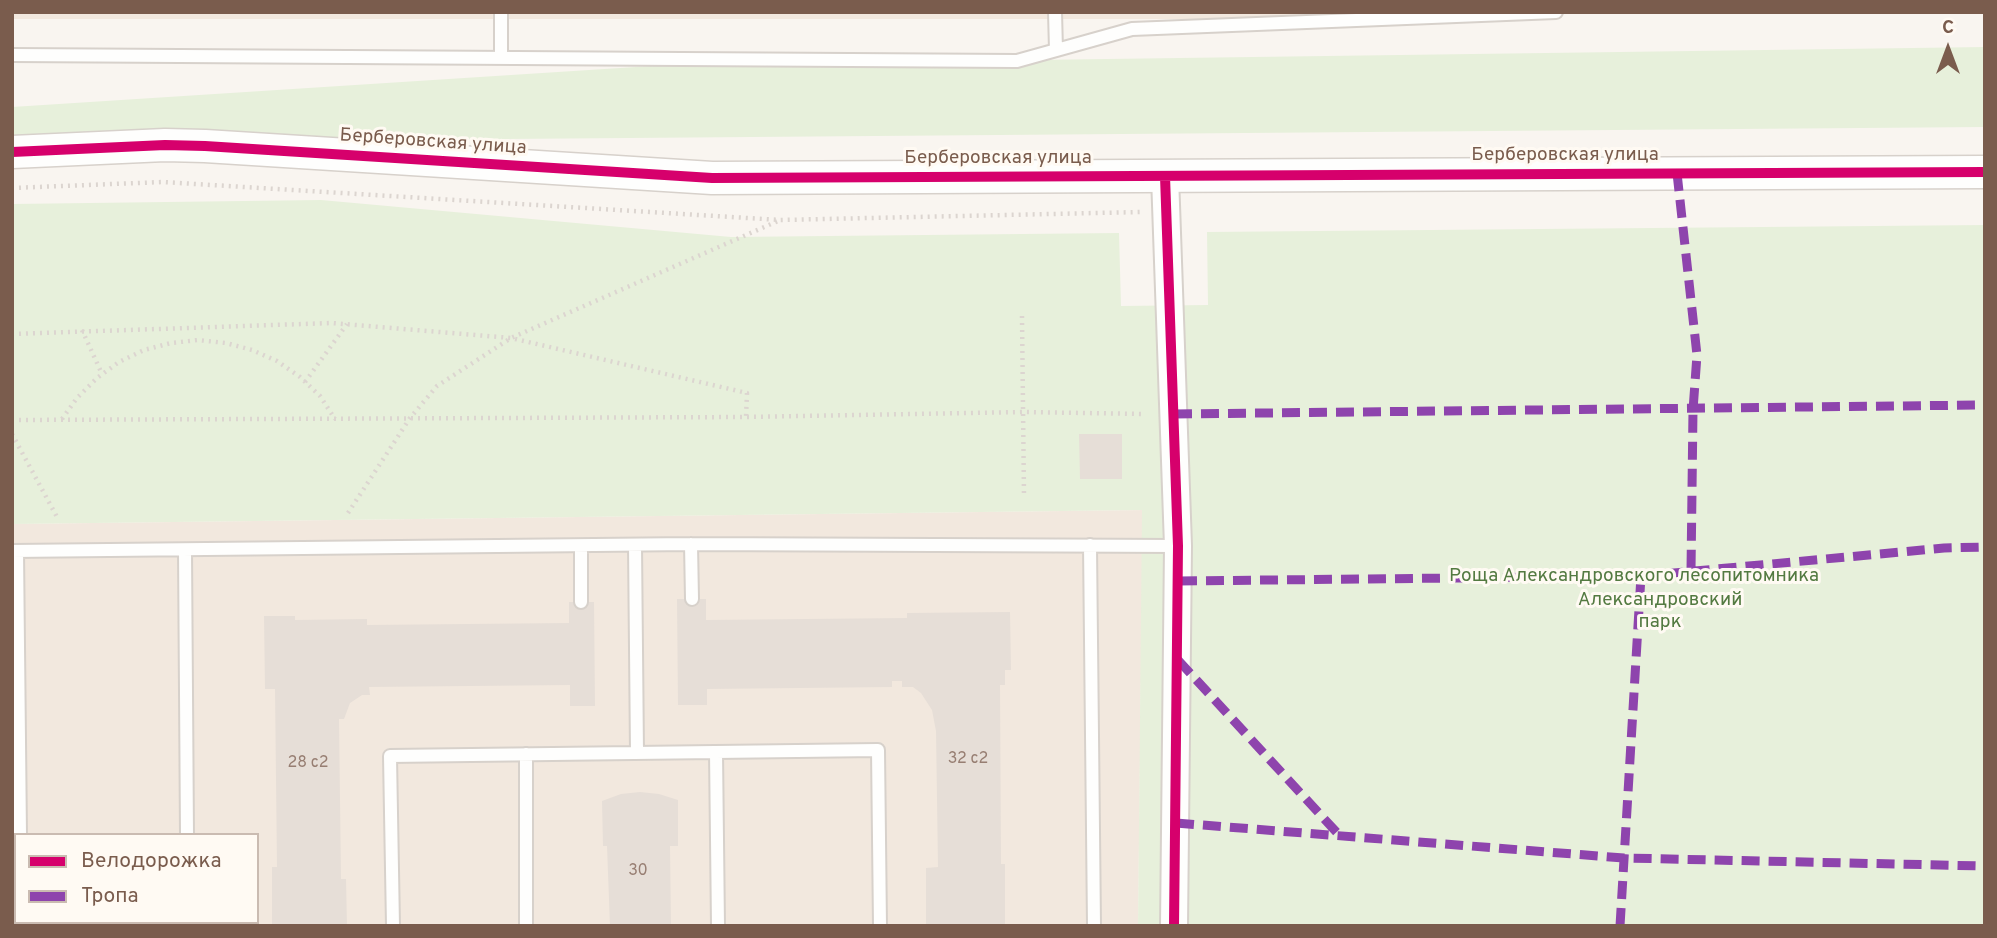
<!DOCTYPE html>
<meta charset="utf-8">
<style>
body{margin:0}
#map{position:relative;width:1997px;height:938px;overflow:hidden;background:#f9f5f0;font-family:Overpass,sans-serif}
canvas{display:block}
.frame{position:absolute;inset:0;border:14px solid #7a5c4d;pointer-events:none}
.legend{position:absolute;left:14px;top:833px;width:245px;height:91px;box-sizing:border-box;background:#fffaf3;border:2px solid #cabbb1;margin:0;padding:9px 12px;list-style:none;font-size:21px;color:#7a5c4d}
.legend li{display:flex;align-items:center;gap:14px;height:35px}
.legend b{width:35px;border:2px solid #cabbb1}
.north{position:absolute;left:1913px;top:14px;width:70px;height:70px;-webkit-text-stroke:5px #fffaf3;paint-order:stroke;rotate:0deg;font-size:19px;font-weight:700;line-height:28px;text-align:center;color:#7a5c4d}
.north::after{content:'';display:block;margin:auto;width:24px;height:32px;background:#7a5c4d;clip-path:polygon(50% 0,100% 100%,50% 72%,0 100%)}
</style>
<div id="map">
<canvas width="1997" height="938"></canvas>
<div class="frame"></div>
<ul class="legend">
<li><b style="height:9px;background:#d6006c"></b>Велодорожка</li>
<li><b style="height:9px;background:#8e44ad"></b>Тропа</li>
</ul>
<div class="north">С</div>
</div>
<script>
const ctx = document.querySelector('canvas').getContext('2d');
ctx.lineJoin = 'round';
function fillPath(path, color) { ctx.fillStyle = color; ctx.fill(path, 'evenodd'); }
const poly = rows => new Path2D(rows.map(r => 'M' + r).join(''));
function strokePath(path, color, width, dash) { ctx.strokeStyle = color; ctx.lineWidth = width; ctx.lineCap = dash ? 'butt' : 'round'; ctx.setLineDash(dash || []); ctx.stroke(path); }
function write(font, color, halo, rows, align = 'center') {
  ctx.font = font + ' Overpass,sans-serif'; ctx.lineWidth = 6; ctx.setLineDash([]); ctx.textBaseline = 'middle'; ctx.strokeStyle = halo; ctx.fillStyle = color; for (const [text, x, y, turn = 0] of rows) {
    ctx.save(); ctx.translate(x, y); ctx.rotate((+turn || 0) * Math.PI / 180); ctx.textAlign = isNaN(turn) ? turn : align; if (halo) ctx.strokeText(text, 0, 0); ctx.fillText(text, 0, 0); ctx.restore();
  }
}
fillPath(poly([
 [12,12,1305,12,1305,19,12,19],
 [1143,510,1138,926,12,926,12,524],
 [16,835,257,835,257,922,16,922]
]), '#f2e8de');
fillPath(poly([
 [1985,47,1985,127,12,143,12,107,667,65],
 [321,200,731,237,1119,233,1121,306,1208,305,1207,232,1985,225,1985,926,1138,926,1142,510,12,524,12,204]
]), '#e7f0db');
fillPath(poly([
 [1079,434,1122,434,1122,479,1080,479],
 [677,599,706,599,706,620,907,618,907,613,1010,612,1011,670,1005,670,1005,685,1000,685,1001,864,1005,864,1005,926,926,926,926,868,938,867,936,731,932,710,921,693,913,687,902,687,902,681,892,681,892,687,707,689,707,705,678,705],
 [569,602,594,602,595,706,570,706,570,685,369,687,370,695,362,695,350,703,344,719,339,719,341,879,346,879,347,926,272,926,272,867,277,867,275,689,265,689,264,616,295,616,295,620,367,619,367,625,569,623],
 [640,792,659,794,678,800,678,846,670,846,671,926,610,926,607,846,603,846,602,801,621,794]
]), '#e6ded7');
const service = poly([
 [501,12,501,58],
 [1055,12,1056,50],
 [12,55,1017,61,1132,29,1556,12],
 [691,544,692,599],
 [635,545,637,753],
 [1090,545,1094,926],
 [581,546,581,602],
 [185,550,187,835],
 [12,551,691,544,1178,546],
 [17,551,20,835],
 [716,752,718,926],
 [526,754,526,926],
 [21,922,21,926],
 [188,922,188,926],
 [393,926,390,756,878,750,880,926]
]);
const minor = poly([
 [1165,176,1178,546,1174,926]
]);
const tertiary = poly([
 [12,152,165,145,205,146,712,178,1985,172]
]);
strokePath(service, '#d7d1cb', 16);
strokePath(minor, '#d7d1cb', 30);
strokePath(tertiary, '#d7d1cb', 35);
strokePath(poly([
 [12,188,163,182,780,220,1141,212],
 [1022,316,1024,496],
 [82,330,102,374],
 [12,334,332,323,511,338,747,393,746,417],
 [305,382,347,324],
 [62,419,77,398,97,378,119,362,144,350,171,343,198,340,226,343,252,350,277,361,300,377,320,396,335,419],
 [12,420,746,417,1023,412,1145,414],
 [12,434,57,517],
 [348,513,410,418,437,386,511,338,778,221]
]), '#dcd5d0', 4.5, [2, 5]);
strokePath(service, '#fefefd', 12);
strokePath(minor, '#fefefd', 26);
strokePath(tertiary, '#fefefd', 32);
strokePath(poly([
 [1677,173,1697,355,1693,410,1691,571],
 [1174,414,1985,405],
 [1179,581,1641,576,1944,548,1985,547],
 [1178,660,1340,836],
 [1176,823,1624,858,1985,866],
 [1620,926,1641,576]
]), '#8e44ad', 9, [18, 9]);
strokePath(poly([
 [12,152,165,145,205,146,712,178,1985,172],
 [1165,176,1178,546,1174,926]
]), '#d6006c', 10);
write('16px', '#977e72', null, [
 ["32 с2",968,760],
 ["28 с2",308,764],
 ["30",638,872]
]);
write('19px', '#7a5c4d', '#fffaf3', [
 ["Берберовская улица",433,143,4],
 ["Берберовская улица",1565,156],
 ["Берберовская улица",998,159]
]);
write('19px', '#537a41', '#fffaf3', [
 ["Роща Александровского лесопитомника",1634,577],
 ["Александровский",1660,601],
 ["парк",1660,623]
]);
</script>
